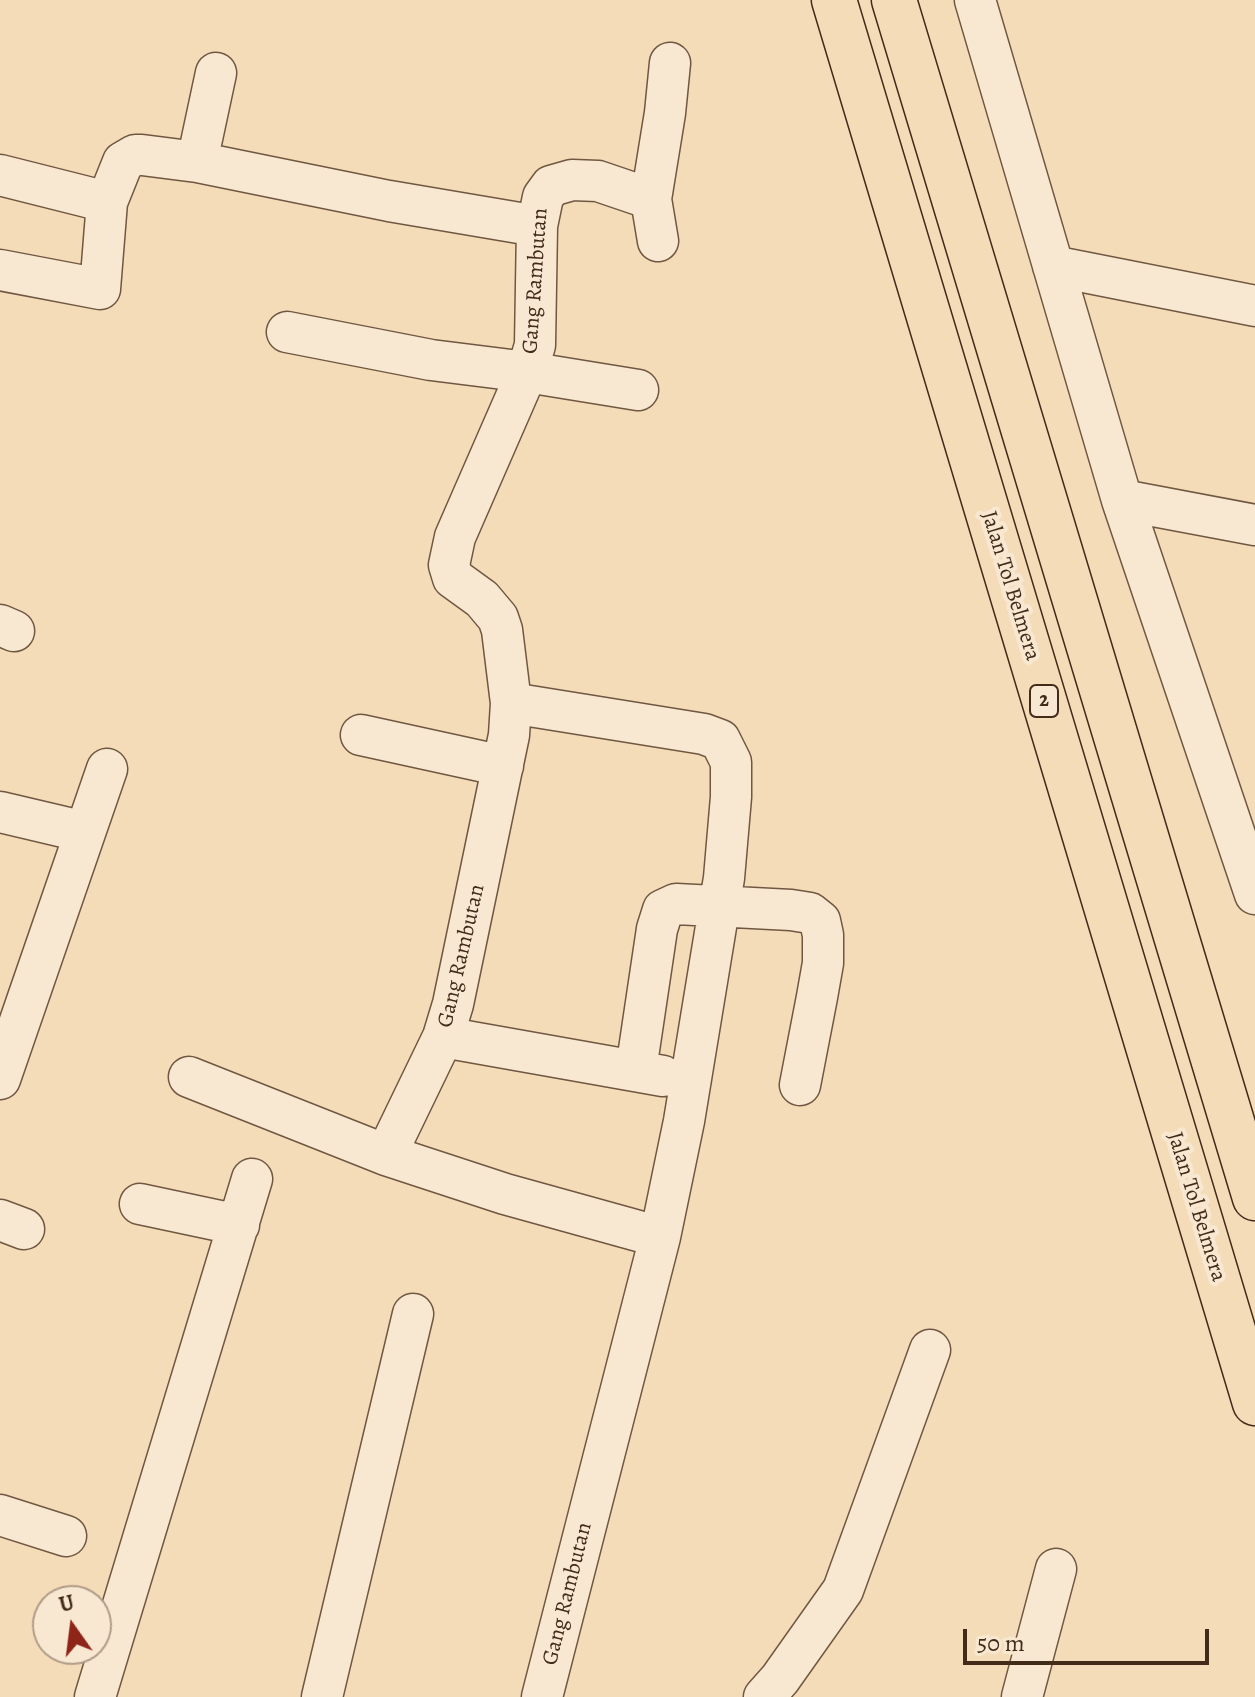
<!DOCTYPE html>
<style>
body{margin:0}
#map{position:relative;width:1255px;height:1697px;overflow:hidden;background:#f5dcb9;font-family:Alegreya,serif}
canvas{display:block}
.north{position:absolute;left:32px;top:1585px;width:80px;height:80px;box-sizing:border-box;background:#f8e8d2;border:2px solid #b09c88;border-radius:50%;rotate:346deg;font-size:22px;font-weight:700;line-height:32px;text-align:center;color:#432b19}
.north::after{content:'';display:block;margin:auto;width:28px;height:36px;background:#8f2418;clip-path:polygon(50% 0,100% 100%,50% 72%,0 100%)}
.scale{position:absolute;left:963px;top:1629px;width:246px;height:36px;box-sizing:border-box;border:4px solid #432b19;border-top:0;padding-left:10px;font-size:24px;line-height:28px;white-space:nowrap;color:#432b19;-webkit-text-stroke:6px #f8e8d2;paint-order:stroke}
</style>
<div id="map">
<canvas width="1255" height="1697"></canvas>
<div class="north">U</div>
<div class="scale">50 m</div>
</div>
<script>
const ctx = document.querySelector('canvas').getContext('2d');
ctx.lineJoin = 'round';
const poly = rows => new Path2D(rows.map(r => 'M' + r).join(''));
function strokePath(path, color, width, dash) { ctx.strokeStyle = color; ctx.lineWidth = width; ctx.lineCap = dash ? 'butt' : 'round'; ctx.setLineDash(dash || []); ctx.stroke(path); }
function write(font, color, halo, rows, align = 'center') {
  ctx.font = font + ' Alegreya,serif'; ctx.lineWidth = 8; ctx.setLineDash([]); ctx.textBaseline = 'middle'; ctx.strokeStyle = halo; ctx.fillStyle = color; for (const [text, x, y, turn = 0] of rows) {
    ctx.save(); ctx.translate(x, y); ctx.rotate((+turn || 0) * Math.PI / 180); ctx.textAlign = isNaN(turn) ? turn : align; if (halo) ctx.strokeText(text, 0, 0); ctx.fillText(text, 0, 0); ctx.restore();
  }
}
const minor = poly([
 [975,0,1122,500,1255,894],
 [197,162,216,73],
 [0,175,107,202,123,162,135,155,142,155,197,162,389,201,537,226],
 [651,199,598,181,572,180,551,186,543,197,537,226,535,345,527,372,455,537,449,565,453,578,482,599,498,618,502,630,511,703,509,735,453,1004,443,1037,386,1155,505,1194,660,1237],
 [658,241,651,199,665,113,670,63],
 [1053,266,1255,306],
 [0,270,100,289,107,202],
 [287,332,431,360,527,372,638,390],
 [1122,500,1255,525],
 [0,625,14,631],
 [511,703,704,734,720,740,731,762,731,797,724,878,684,1121,660,1237,542,1697],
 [361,735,503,766],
 [0,812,85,832],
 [443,1037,663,1076],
 [636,1070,657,929,663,910,676,904,791,910,810,913,820,921,823,935,823,963,817,997,800,1085],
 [189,1077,386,1155],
 [0,1079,107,769],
 [140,1204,239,1225],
 [0,1220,24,1229],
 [0,1515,66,1536],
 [95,1697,252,1179],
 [322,1697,413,1314],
 [764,1697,780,1679,843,1590,930,1350],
 [1022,1697,1056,1569]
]);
const highway = poly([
 [834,0,1255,1403],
 [894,0,1255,1198]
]);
strokePath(minor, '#705741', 43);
strokePath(highway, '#432b19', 47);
strokePath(minor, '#f8e8d2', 40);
strokePath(highway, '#f5dcb9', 44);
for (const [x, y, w] of [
 [1044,701,28]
]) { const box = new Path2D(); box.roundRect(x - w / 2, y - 16, w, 32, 6); ctx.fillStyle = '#f8e8d2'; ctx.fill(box); strokePath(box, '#432b19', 2); }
write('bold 20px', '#432b19', null, [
 ["2",1044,701]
]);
write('22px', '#432b19', '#f8e8d2', [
 ["Gang Rambutan",536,281,-86],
 ["Jalan Tol Belmera",1010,586,73],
 ["Gang Rambutan",462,956,-77],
 ["Jalan Tol Belmera",1196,1207,73],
 ["Gang Rambutan",568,1594,-76]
]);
</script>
